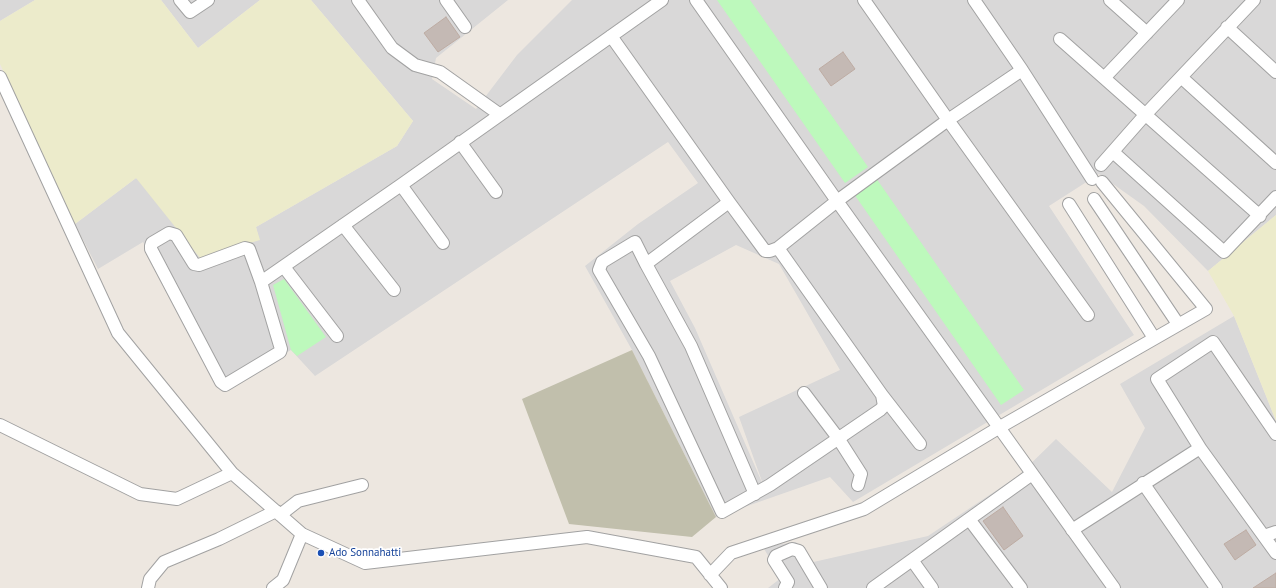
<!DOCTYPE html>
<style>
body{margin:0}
canvas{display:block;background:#ede7e0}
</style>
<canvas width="1276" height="588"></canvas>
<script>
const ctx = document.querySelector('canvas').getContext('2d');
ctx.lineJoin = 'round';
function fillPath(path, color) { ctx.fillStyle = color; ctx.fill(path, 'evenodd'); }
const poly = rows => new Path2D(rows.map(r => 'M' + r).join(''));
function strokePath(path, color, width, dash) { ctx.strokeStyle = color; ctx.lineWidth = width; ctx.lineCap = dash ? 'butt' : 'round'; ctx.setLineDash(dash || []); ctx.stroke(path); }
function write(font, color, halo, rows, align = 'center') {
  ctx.font = font + ' "PT Sans",sans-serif'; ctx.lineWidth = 3.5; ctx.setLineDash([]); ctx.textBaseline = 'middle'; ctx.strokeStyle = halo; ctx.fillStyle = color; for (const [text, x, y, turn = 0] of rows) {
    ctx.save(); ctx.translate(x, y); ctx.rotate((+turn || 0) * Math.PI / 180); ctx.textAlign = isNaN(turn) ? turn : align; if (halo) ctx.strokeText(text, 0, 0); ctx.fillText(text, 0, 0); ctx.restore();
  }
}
fillPath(poly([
 [0,0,35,0,0,21],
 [161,0,260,0,198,48],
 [311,0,508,0,436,58,432,79,476,109,517,55,572,0,1276,0,1276,215,1208,271,1144,206,1099,174,1049,206,1134,335,853,502,830,477,716,517,632,350,585,266,638,224,698,183,668,142,315,376,291,350,221,388,143,242,98,269,75,224,136,178,259,240,256,227,397,146,413,121],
 [736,245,779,264,840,370,739,417,764,487,695,328,670,281],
 [1234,316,1276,421,1276,588,768,588,781,578,763,547,796,542,809,563,928,536,1018,476,1056,439,1112,492,1145,428,1120,384]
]), '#d9d8d8');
fillPath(poly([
 [632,350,716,517,692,537,569,524,522,399]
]), '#c1bfac');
fillPath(poly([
 [35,0,161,0,198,48,260,0,311,0,413,121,397,146,256,227,260,240,200,258,136,178,75,224,0,64,0,21],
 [1276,215,1276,421,1234,316,1208,271]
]), '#ecebcb');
fillPath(poly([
 [717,0,750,0,868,167,845,183],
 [876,178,1024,390,1001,405,854,194],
 [284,279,326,337,297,356,291,350,273,285]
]), '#bdf9bc');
const building = poly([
 [446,17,460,37,438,52,424,33,446,17],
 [843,52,855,69,831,86,819,69,843,52],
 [1003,507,1023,536,1004,550,983,521,1003,507],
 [1246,530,1256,545,1235,560,1224,544,1246,530],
 [1276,573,1276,588,1253,588,1276,573]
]);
fillPath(building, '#c4b9b4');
strokePath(building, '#beaca3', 1);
const minor = poly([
 [180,0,190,12,208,0],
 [358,0,392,48,415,65,440,72,499,114],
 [446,0,465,27],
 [696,0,837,201,1114,588],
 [864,0,948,120,1088,315],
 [974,0,1022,70,1092,179],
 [1110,0,1147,33],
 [1227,27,1276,72],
 [611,36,729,202,765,251,770,251,778,248,837,201,948,120,1022,70],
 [1060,39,1260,216],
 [0,77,118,333,232,473,302,534,365,563,587,537,696,557,721,588],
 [1181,77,1276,163],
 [1104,78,1178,0],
 [460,142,496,192],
 [1113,152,1224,252,1276,197],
 [1101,165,1145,115,1254,0],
 [401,185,443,243],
 [1094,199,1178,324],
 [729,202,646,264,635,242,602,262,599,270,649,356,722,512,770,485,880,410,884,406,882,395,778,248],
 [1069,204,1154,338],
 [343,225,394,290],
 [646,264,691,346,755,494],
 [284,267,337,336],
 [261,282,249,249,245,248,199,265,194,264,176,235,169,233,152,243,151,246,151,249,221,382,225,385,280,352,281,349,261,282,401,185,662,0],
 [804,393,838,438,861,474,858,485],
 [882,395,920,444],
 [0,425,140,494,177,499,232,473],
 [1276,434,1213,342,1157,379,1200,448,1276,553],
 [1143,483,1216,588],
 [280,515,298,501,362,485],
 [969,519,1021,588],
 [1072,530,1200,448],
 [1264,536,1276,532],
 [912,560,932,588],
 [710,575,731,553,864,509,1000,427,1206,309,1102,182],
 [148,588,150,579,164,562,219,539,276,511],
 [273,588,283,580,302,534],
 [785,588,788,582,774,560,776,556,792,549,799,551,821,588],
 [873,588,1032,474]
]);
strokePath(minor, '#a2a2a2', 14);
strokePath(minor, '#fff', 12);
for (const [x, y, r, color] of [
 [321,553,4,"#1a4fb4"]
]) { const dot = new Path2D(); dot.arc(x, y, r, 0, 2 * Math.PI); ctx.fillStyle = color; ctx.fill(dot); strokePath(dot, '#fff', 1.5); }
write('11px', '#164399', '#fff', [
 ["Ado Sonnahatti",329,553]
], 'left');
</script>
